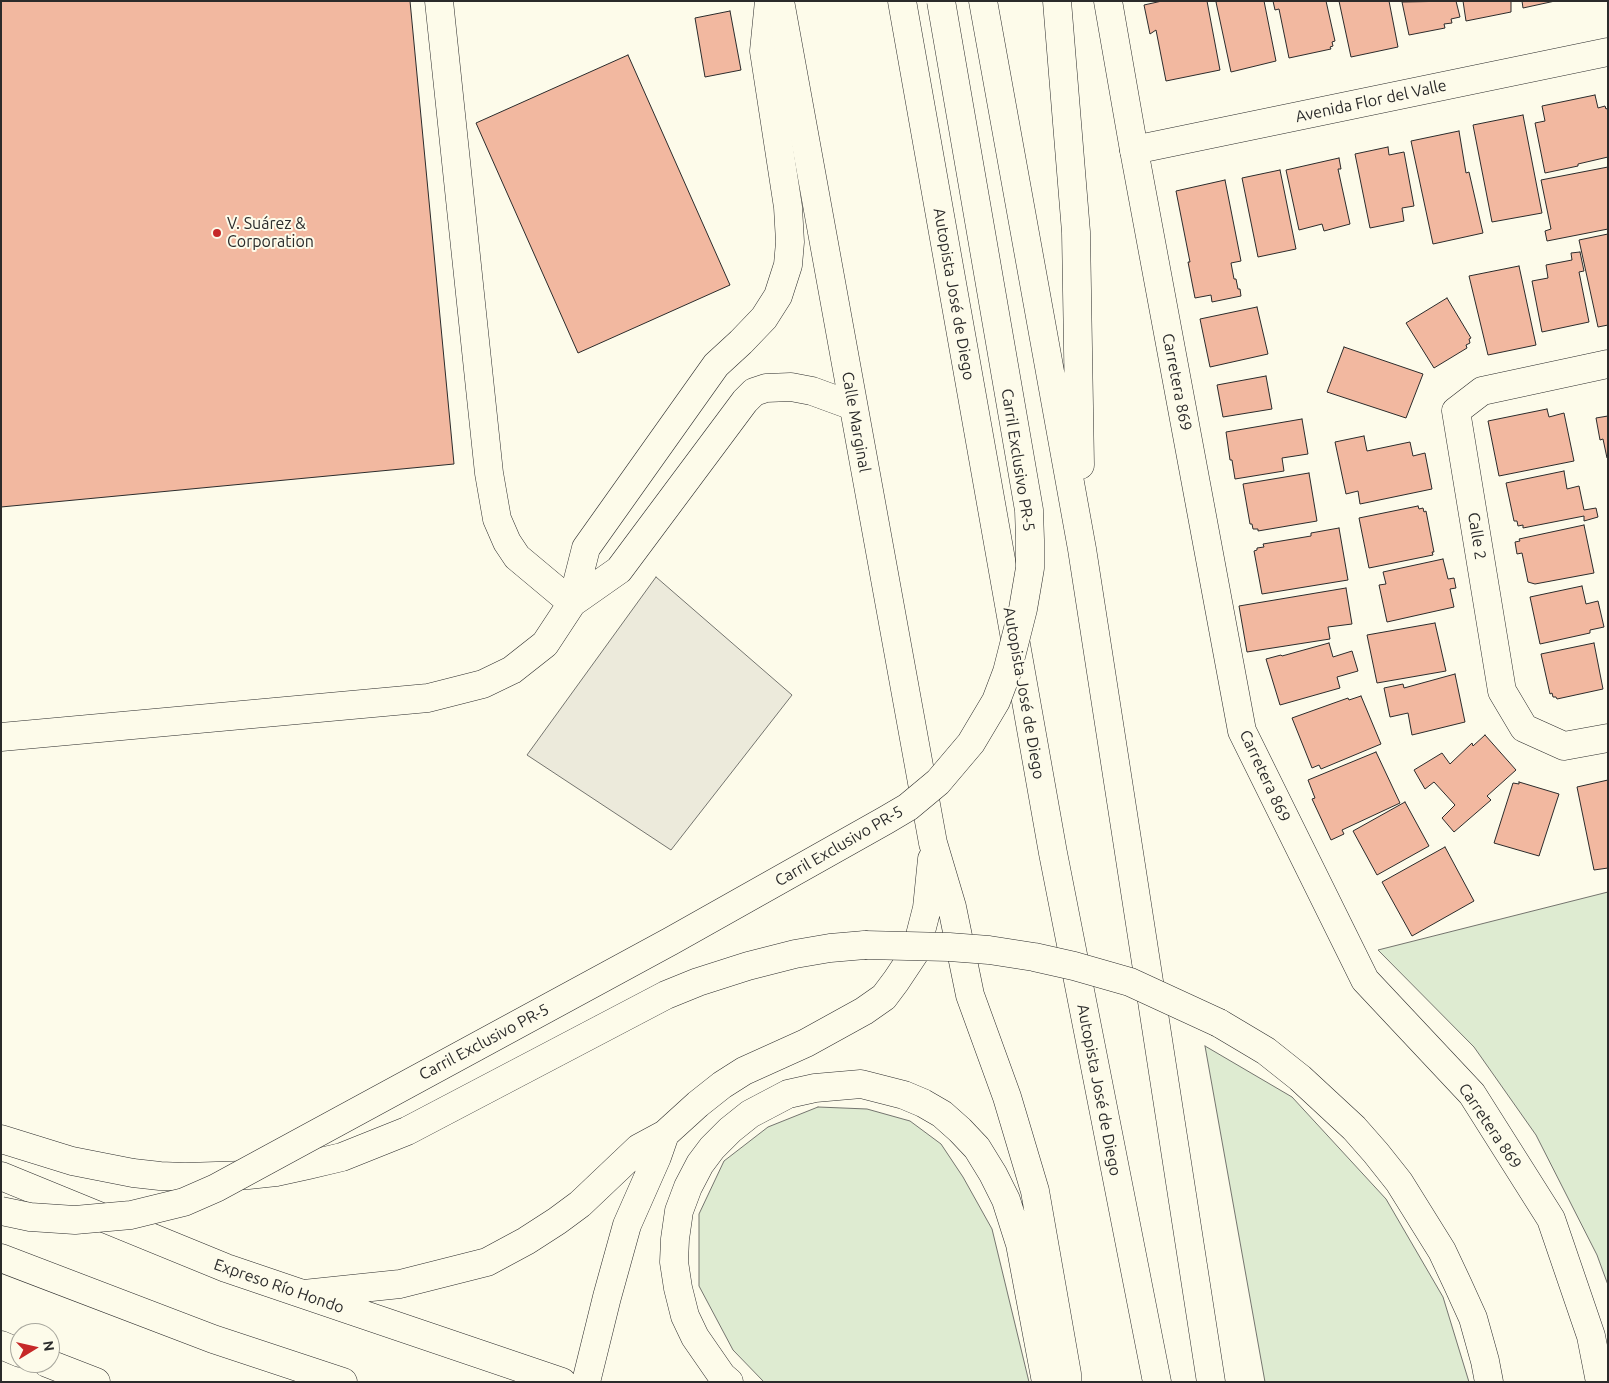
<!DOCTYPE html>
<meta charset="utf-8">
<style>
body{margin:0}
#map{position:relative;width:1609px;height:1383px;overflow:hidden;background:#fdfbea;font-family:Ubuntu,sans-serif}
canvas{display:block}
.frame{position:absolute;inset:0;border:2px solid #2b2b2b;pointer-events:none}
.north{position:absolute;left:10px;top:1323px;width:50px;height:50px;box-sizing:border-box;background:#fdfbea;border:1px solid #a9a89e;border-radius:50%;rotate:81deg;font-size:14px;font-weight:700;line-height:20px;text-align:center;color:#2b2b2b}
.north::after{content:'';display:block;margin:auto;width:18px;height:22px;background:#c62828;clip-path:polygon(50% 0,100% 100%,50% 72%,0 100%)}
</style>
<div id="map">
<canvas width="1609" height="1383"></canvas>
<div class="frame"></div>
<div class="north">N</div>
</div>
<script>
const ctx = document.querySelector('canvas').getContext('2d');
ctx.lineJoin = 'round';
function fillPath(path, color) { ctx.fillStyle = color; ctx.fill(path, 'evenodd'); }
const poly = rows => new Path2D(rows.map(r => 'M' + r).join(''));
function strokePath(path, color, width, dash) { ctx.strokeStyle = color; ctx.lineWidth = width; ctx.lineCap = dash ? 'butt' : 'round'; ctx.setLineDash(dash || []); ctx.stroke(path); }
function write(font, color, halo, rows, align = 'center') {
  ctx.font = font + ' Ubuntu,sans-serif'; ctx.lineWidth = 4; ctx.setLineDash([]); ctx.textBaseline = 'middle'; ctx.strokeStyle = halo; ctx.fillStyle = color; for (const [text, x, y, turn = 0] of rows) {
    ctx.save(); ctx.translate(x, y); ctx.rotate((+turn || 0) * Math.PI / 180); ctx.textAlign = isNaN(turn) ? turn : align; if (halo) ctx.strokeText(text, 0, 0); ctx.fillText(text, 0, 0); ctx.restore();
  }
}
const green = poly([
 [1608,892,1608,1285,1597,1255,1536,1135,1474,1047,1378,950,1608,892],
 [1205,1046,1292,1097,1386,1199,1443,1297,1469,1382,1265,1382,1205,1046],
 [818,1107,867,1109,910,1121,941,1144,963,1177,992,1229,1029,1382,764,1382,733,1350,699,1286,699,1214,724,1161,768,1127,818,1107]
]);
fillPath(green, '#deebd1');
strokePath(green, '#74746e', 1);
const parking = poly([
 [656,577,792,695,671,850,527,755,656,577]
]);
fillPath(parking, '#eceadb');
strokePath(parking, '#74746e', 1);
const building = poly([
 [1,1,410,1,454,464,1,507,1,1],
 [1162,1,1207,1,1220,70,1166,81,1156,30,1150,34,1144,5,1162,1],
 [1219,1,1264,1,1276,61,1231,72,1216,2,1219,1],
 [1273,1,1326,1,1335,41,1332,42,1333,46,1330,47,1331,49,1289,58,1279,9,1275,10,1273,1],
 [1339,1,1389,1,1398,47,1351,57,1339,1],
 [1456,1,1460,17,1451,19,1452,23,1444,24,1445,28,1409,35,1402,2,1456,1],
 [1463,1,1511,1,1511,12,1466,21,1463,1],
 [1522,1,1555,1,1523,8,1522,1],
 [730,11,741,70,705,77,695,18,730,11],
 [628,55,730,285,578,353,476,123,628,55],
 [1595,95,1598,108,1605,106,1606,109,1608,108,1608,157,1578,164,1578,166,1545,173,1535,123,1545,121,1542,106,1595,95],
 [1523,115,1542,213,1492,222,1473,125,1523,115],
 [1459,131,1466,173,1469,172,1483,233,1433,244,1411,141,1459,131],
 [1388,147,1389,155,1404,152,1414,206,1402,208,1404,221,1370,228,1355,154,1388,147],
 [1339,158,1341,169,1338,169,1350,224,1324,231,1322,224,1299,230,1286,170,1339,158],
 [1608,167,1608,229,1547,241,1545,231,1551,229,1541,180,1608,167],
 [1280,170,1296,249,1258,257,1242,178,1280,170],
 [1225,180,1241,261,1231,263,1234,279,1236,279,1238,289,1240,289,1241,296,1212,302,1211,295,1195,298,1188,262,1190,262,1176,191,1225,180],
 [1608,234,1608,325,1598,327,1579,240,1608,234],
 [1580,252,1584,271,1579,272,1589,322,1542,332,1532,281,1548,278,1546,265,1572,260,1571,253,1580,252],
 [1519,266,1536,345,1488,355,1469,276,1519,266],
 [1447,298,1471,338,1469,339,1470,343,1466,345,1467,348,1434,368,1406,323,1447,298],
 [1257,307,1268,354,1210,367,1200,319,1257,307],
 [1344,347,1423,374,1406,418,1327,392,1344,347],
 [1266,376,1272,409,1223,417,1217,385,1266,376],
 [1547,409,1549,417,1564,413,1574,461,1499,476,1488,421,1547,409],
 [1608,416,1608,457,1607,458,1603,439,1600,440,1596,418,1608,416],
 [1302,419,1308,454,1282,458,1284,471,1235,479,1232,460,1230,460,1226,432,1302,419],
 [1364,436,1367,451,1410,442,1413,456,1425,453,1432,489,1360,504,1358,491,1346,494,1335,442,1364,436],
 [1564,471,1567,489,1579,486,1584,510,1596,508,1598,517,1584,521,1584,516,1523,528,1523,525,1518,526,1517,521,1514,521,1506,483,1564,471],
 [1309,473,1317,521,1258,531,1258,529,1253,529,1252,524,1250,524,1243,484,1309,473],
 [1418,506,1419,509,1423,508,1424,512,1426,511,1434,552,1432,552,1433,555,1369,568,1359,518,1418,506],
 [1584,525,1594,573,1535,584,1528,582,1522,553,1517,554,1515,542,1520,541,1519,539,1584,525],
 [1339,528,1348,580,1262,594,1254,551,1257,550,1257,548,1264,547,1263,544,1311,536,1311,533,1339,528],
 [1443,559,1448,579,1454,578,1456,588,1450,589,1454,607,1387,622,1379,585,1386,584,1383,572,1443,559],
 [1582,586,1586,604,1598,601,1604,627,1590,630,1590,633,1540,644,1530,597,1582,586],
 [1346,588,1352,624,1328,627,1330,639,1247,652,1239,606,1346,588],
 [1435,623,1446,671,1377,683,1367,635,1435,623],
 [1329,643,1333,657,1352,651,1358,671,1337,677,1340,688,1280,705,1266,659,1281,655,1282,656,1329,643],
 [1594,643,1603,689,1557,699,1556,697,1553,697,1552,693,1550,694,1541,654,1594,643],
 [1455,674,1465,722,1412,735,1408,713,1390,717,1384,688,1403,684,1404,688,1455,674],
 [1361,696,1381,744,1321,769,1319,765,1312,768,1292,718,1348,698,1349,700,1361,696],
 [1485,735,1516,770,1487,796,1491,800,1454,832,1442,818,1455,805,1434,782,1425,789,1414,770,1442,753,1450,764,1472,743,1473,746,1485,735],
 [1376,752,1400,803,1342,830,1344,834,1331,840,1312,799,1315,798,1308,780,1376,752],
 [1608,780,1608,868,1594,870,1577,787,1608,780],
 [1519,782,1559,794,1539,856,1494,843,1513,783,1519,784,1519,782],
 [1405,802,1429,846,1377,875,1353,831,1405,802],
 [1445,847,1474,901,1412,936,1382,882,1445,847]
]);
fillPath(building, '#f2b8a0');
strokePath(building, '#2b2b2b', 1);
const minor = poly([
 [439,1,489,473,497,519,507,542,517,557,572,603],
 [1134,150,1608,52],
 [1608,364,1482,391,1456,411,1502,691,1524,728,1564,746,1608,738],
 [572,603,619,570,745,401,754,392,766,388,791,387,812,391,853,406],
 [1,737,428,698,483,684,512,670,545,644,572,603,586,548,716,365,741,342,764,318,778,296,788,265,790,242,788,207,764,51,769,1],
 [1,1345,20,1353],
 [47,1363,96,1382]
]);
const highway = poly([
 [780,1,933,843,952,907,970,995,1007,1097,1035,1191,1067,1374,1067,1382],
 [902,1,1053,853,1157,1382],
 [983,1,1082,549,1211,1382],
 [1057,1,1076,232,1080,465],
 [1108,1,1134,150,1242,731,1365,980,1472,1094,1551,1219,1591,1336,1600,1382],
 [1219,1023,1266,1051,1300,1078,1354,1128,1376,1153,1399,1182,1442,1251,1458,1285,1473,1318,1485,1361,1489,1382],
 [1,1139,72,1161,133,1173,160,1176,185,1177,248,1175,276,1172,308,1165,342,1157,407,1131,666,995,698,982,748,966,795,954,830,948,865,945],
 [1,1176,226,1268,562,1382],
 [1,1258,213,1339,343,1382],
 [304,1294,400,1284,487,1262,526,1241,557,1221,580,1204,639,1148,665,1134,698,1104,722,1085,744,1071,806,1043,864,1011,884,997,896,981,916,951,927,908,932,859],
 [586,1382,607,1297,627,1225,657,1157,665,1134],
 [729,1382,722,1376,695,1337,685,1316,678,1288,674,1262,675,1239,679,1211,688,1187,700,1164,712,1148,730,1130,750,1114,788,1094,815,1088,861,1084,904,1095,923,1103,942,1114,960,1130,977,1148,993,1174,1006,1200,1020,1244,1046,1382]
]);
strokePath(minor, '#2b2b2b', 29);
strokePath(highway, '#2b2b2b', 29);
strokePath(minor, '#fdfbea', 28);
strokePath(highway, '#fdfbea', 28);
const highwayBridge = poly([
 [865,945,949,947,989,950,1034,957,1074,966,1130,982,1219,1023],
 [1,1211,30,1217,75,1220,131,1215,184,1202,216,1188,671,941,886,820,908,807,938,782,971,743,996,701,1007,672,1023,609,1030,568,1030,540,1029,510,941,1]
]);
strokePath(highwayBridge, '#2b2b2b', 29, []);
strokePath(highwayBridge, '#fdfbea', 28);
for (const [x, y, r, color] of [
 [217,233,5,"#c62828"]
]) { const dot = new Path2D(); dot.arc(x, y, r, 0, 2 * Math.PI); ctx.fillStyle = color; ctx.fill(dot); strokePath(dot, '#fdfbea', 2); }
write('16px', '#2b2b2b', '#fdfbea', [
 ["Avenida Flor del Valle",1371,101,-12],
 ["Autopista José de Diego",954,294,80],
 ["Carretera 869",1177,382,79],
 ["Calle Marginal",856,422,80],
 ["Carril Exclusivo PR-5",1018,460,81],
 ["Calle 2",1477,536,81],
 ["Autopista José de Diego",1024,693,80],
 ["Carretera 869",1265,776,65],
 ["Carril Exclusivo PR-5",839,846,-30],
 ["Carril Exclusivo PR-5",484,1042,-28],
 ["Autopista José de Diego",1099,1090,79],
 ["Carretera 869",1490,1126,56],
 ["Expreso Río Hondo",279,1286,19]
]);
write('16px', '#2b2b2b', '#fdfbea', [
 ["V. Suárez &",227,224],
 ["Corporation",227,242]
], 'left');
</script>
